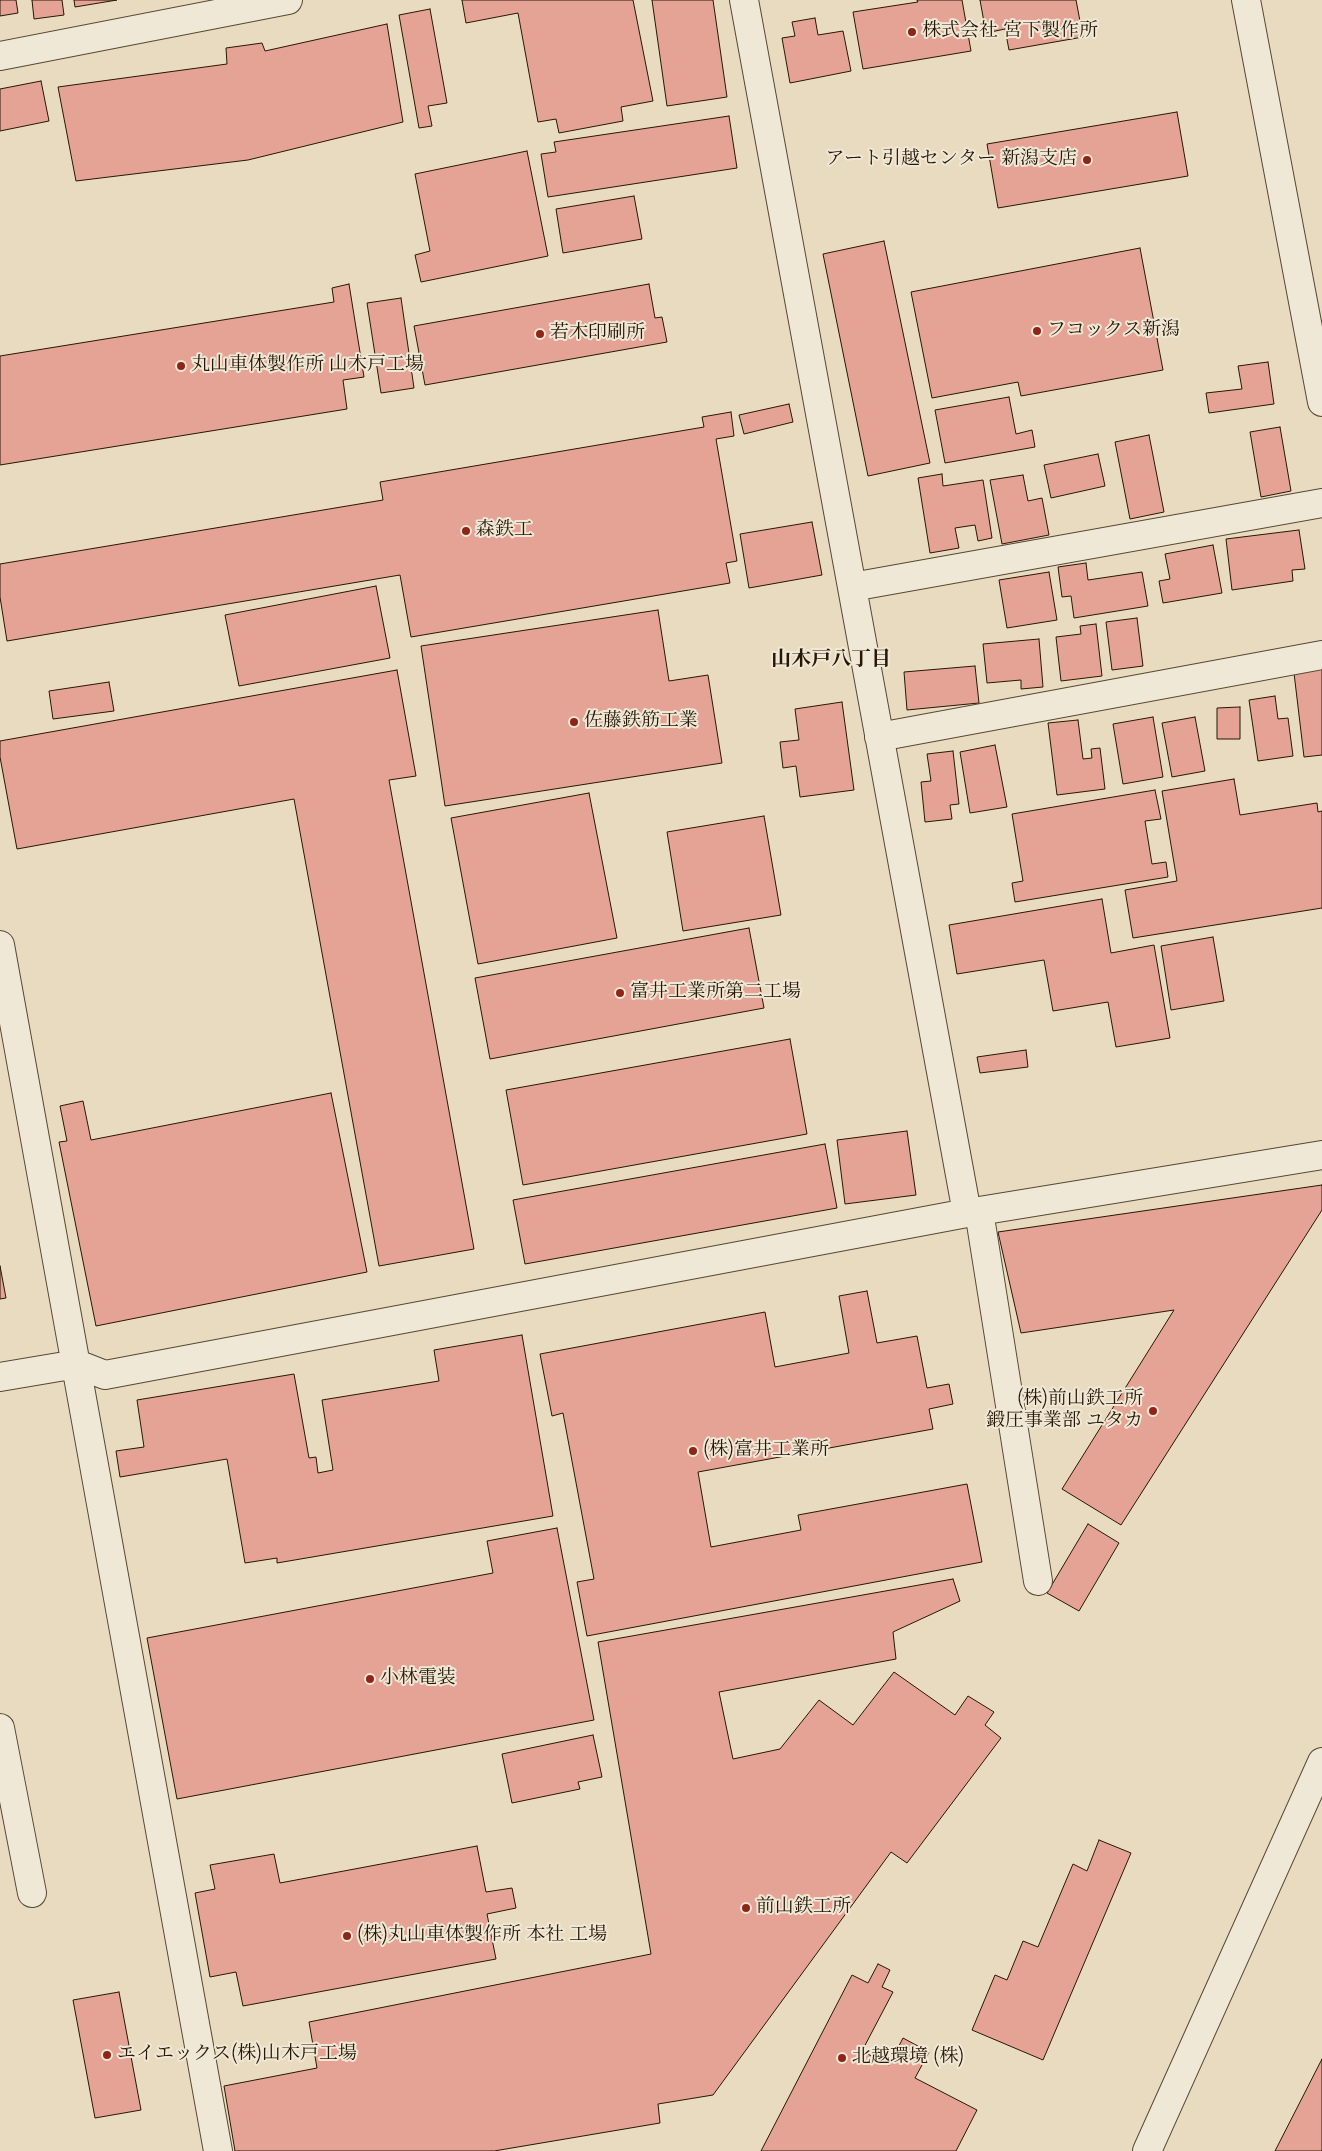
<!DOCTYPE html>
<meta charset="utf-8">
<style>
body{margin:0}
canvas{display:block;background:#e8dbc0}
</style>
<canvas width="1322" height="2151"></canvas>
<script>
const ctx = document.querySelector('canvas').getContext('2d');
ctx.lineJoin = 'round';
function fillPath(path, color) { ctx.fillStyle = color; ctx.fill(path, 'evenodd'); }
const poly = rows => new Path2D(rows.map(r => 'M' + r).join(''));
function strokePath(path, color, width, dash) { ctx.strokeStyle = color; ctx.lineWidth = width; ctx.lineCap = dash ? 'butt' : 'round'; ctx.setLineDash(dash || []); ctx.stroke(path); }
function write(font, color, halo, rows, align = 'center') {
  ctx.font = font + ' Cardo,"Noto Serif JP",serif'; ctx.lineWidth = 4; ctx.setLineDash([]); ctx.textBaseline = 'middle'; ctx.strokeStyle = halo; ctx.fillStyle = color; for (const [text, x, y, turn = 0] of rows) {
    ctx.save(); ctx.translate(x, y); ctx.rotate((+turn || 0) * Math.PI / 180); ctx.textAlign = isNaN(turn) ? turn : align; if (halo) ctx.strokeText(text, 0, 0); ctx.fillText(text, 0, 0); ctx.restore();
  }
}
const building = poly([
 [0,0,16,0,18,13,0,16,0,0],
 [32,0,62,0,64,15,34,19,32,0],
 [74,0,117,0,75,7,74,0],
 [462,0,633,0,653,101,621,107,623,121,559,133,556,119,538,122,518,13,466,23,462,0],
 [652,0,713,0,727,97,667,106,652,0],
 [917,0,962,0,971,51,863,69,853,12,918,2,917,0],
 [980,0,1076,0,1083,37,1009,50,1005,29,986,33,980,0],
 [430,9,447,103,428,106,432,126,419,128,399,15,430,9],
 [815,18,818,35,843,31,851,71,790,83,782,38,795,36,792,22,815,18],
 [387,24,403,122,248,160,76,181,58,87,227,64,226,48,262,43,265,51,387,24],
 [41,81,49,121,0,131,0,89,41,81],
 [1177,112,1188,176,998,208,987,144,1177,112],
 [729,116,737,168,548,197,541,154,556,152,554,142,729,116],
 [527,151,548,256,421,282,415,255,430,251,415,174,527,151],
 [634,196,642,239,563,253,556,209,634,196],
 [884,241,930,463,868,476,823,254,884,241],
 [1140,248,1163,370,1021,396,1018,382,932,398,911,292,1140,248],
 [349,284,364,377,343,380,347,409,0,465,0,356,334,302,332,288,349,284],
 [649,284,655,318,662,317,667,342,425,385,414,326,649,284],
 [401,298,414,388,381,393,367,303,401,298],
 [1268,362,1274,404,1209,413,1206,393,1242,389,1238,366,1268,362],
 [1009,397,1016,434,1032,430,1035,447,945,463,935,410,1009,397],
 [789,404,793,422,744,434,739,415,789,404],
 [731,412,734,436,716,439,737,561,726,563,730,583,411,637,400,575,7,641,0,597,0,564,383,500,380,482,704,427,702,417,731,412],
 [1280,427,1291,491,1261,497,1250,432,1280,427],
 [1149,435,1164,512,1130,519,1115,442,1149,435],
 [1098,454,1105,486,1051,498,1044,465,1098,454],
 [942,474,943,486,983,480,992,538,978,541,975,525,955,528,959,548,930,553,918,478,942,474],
 [1023,475,1028,501,1042,498,1049,535,1002,544,990,480,1023,475],
 [812,522,822,575,749,588,740,534,812,522],
 [1299,530,1305,569,1292,570,1293,581,1232,590,1226,539,1299,530],
 [1213,545,1222,593,1163,603,1159,581,1170,579,1165,554,1213,545],
 [1086,563,1088,580,1142,572,1148,606,1074,618,1071,596,1062,597,1058,567,1086,563],
 [1049,572,1057,620,1007,628,999,580,1049,572],
 [376,586,390,658,239,686,225,615,376,586],
 [658,610,669,681,708,675,722,763,445,806,421,646,658,610],
 [1137,618,1143,666,1112,670,1106,622,1137,618],
 [1096,624,1102,676,1061,681,1056,637,1081,634,1080,626,1096,624],
 [1039,639,1043,687,1021,689,1021,680,987,683,983,644,1039,639],
 [975,666,979,703,907,710,904,672,975,666],
 [1322,669,1322,755,1304,757,1294,673,1322,669],
 [397,670,416,776,389,780,474,1249,379,1266,294,799,17,849,0,757,0,741,397,670],
 [109,682,114,711,53,719,49,691,109,682],
 [1275,696,1278,719,1288,718,1293,756,1258,761,1249,700,1275,696],
 [842,702,854,790,800,797,796,766,783,768,780,742,799,740,795,709,842,702],
 [1240,707,1240,739,1217,739,1217,708,1240,707],
 [1153,717,1163,777,1123,784,1113,724,1153,717],
 [1195,717,1205,771,1172,777,1162,723,1195,717],
 [1078,720,1083,759,1092,758,1091,749,1100,748,1105,789,1057,795,1048,723,1078,720],
 [995,745,1007,807,970,813,960,752,995,745],
 [953,751,959,804,950,805,952,819,925,822,921,782,931,781,927,754,953,751],
 [1234,779,1240,815,1317,803,1318,812,1322,811,1322,908,1133,938,1125,890,1177,881,1162,791,1234,779],
 [1155,790,1161,819,1145,821,1152,864,1166,862,1168,877,1015,902,1012,883,1023,881,1012,814,1155,790],
 [589,793,617,938,478,964,451,818,589,793],
 [764,816,781,915,683,931,667,832,764,816],
 [1102,899,1111,953,1154,945,1170,1038,1116,1047,1108,1002,1053,1011,1044,960,957,974,949,925,1102,899],
 [749,928,764,1008,490,1059,475,978,749,928],
 [1213,937,1224,1001,1171,1010,1161,946,1213,937],
 [790,1039,807,1134,523,1185,506,1090,790,1039],
 [1026,1050,1028,1067,980,1073,977,1057,1026,1050],
 [331,1093,367,1272,96,1326,59,1142,67,1141,60,1106,83,1101,91,1140,331,1093],
 [907,1131,916,1195,845,1204,837,1140,907,1131],
 [825,1144,837,1208,525,1264,513,1200,825,1144],
 [1322,1185,1322,1210,1121,1525,1062,1489,1174,1310,1021,1333,998,1232,1322,1185],
 [0,1266,6,1298,0,1299,0,1266],
 [867,1291,877,1343,917,1336,927,1388,949,1384,953,1404,929,1409,933,1429,698,1472,711,1547,801,1530,798,1515,967,1484,982,1562,587,1636,577,1582,594,1579,563,1413,552,1416,540,1354,765,1312,775,1367,849,1353,839,1296,867,1291],
 [522,1335,553,1516,277,1563,277,1558,245,1563,227,1459,120,1477,116,1451,144,1447,137,1400,294,1374,309,1458,316,1457,318,1473,333,1470,322,1400,439,1381,434,1350,522,1335],
 [1088,1524,1119,1543,1079,1611,1047,1593,1088,1524],
 [557,1528,594,1720,177,1799,147,1638,493,1573,487,1541,557,1528],
 [953,1579,960,1601,893,1632,896,1659,719,1692,733,1759,780,1749,819,1700,853,1725,894,1672,955,1715,968,1696,994,1712,985,1725,1001,1738,907,1863,891,1852,713,2095,658,2104,660,2123,494,2151,235,2151,224,2086,317,2068,309,2022,651,1954,598,1642,953,1579],
 [593,1735,602,1777,578,1782,580,1789,512,1803,502,1754,593,1735],
 [1099,1840,1131,1853,1043,2060,972,2030,995,1975,1007,1980,1023,1941,1038,1947,1073,1864,1087,1871,1099,1840],
 [477,1846,486,1892,512,1888,516,1908,487,1914,496,1959,243,2006,236,1972,210,1977,195,1893,215,1889,210,1865,274,1854,280,1883,477,1846],
 [878,1964,890,1970,882,1987,893,1992,862,2051,889,2065,903,2038,929,2052,915,2078,977,2110,956,2151,761,2151,852,1975,868,1983,878,1964],
 [119,1992,141,2110,95,2118,73,2000,119,1992],
 [1322,2059,1322,2151,1275,2151,1322,2059]
]);
fillPath(building, '#e5a396');
strokePath(building, '#271704', 1);
const minor = poly([
 [744,0,967,1213],
 [1246,0,1322,402],
 [0,56,288,0],
 [852,587,1322,503],
 [879,737,1322,655],
 [0,945,218,2151],
 [979,1211,1038,1581],
 [0,1377,77,1364,105,1375,967,1213,1322,1155],
 [0,1728,32,1893],
 [1147,2151,1322,1762]
]);
strokePath(minor, '#574833', 30);
strokePath(minor, '#f0e8d6', 28);
for (const [x, y, r, color] of [
 [912,32,5,"#8f2418"],
 [1087,160,5,"#8f2418"],
 [1037,331,5,"#8f2418"],
 [540,334,5,"#8f2418"],
 [181,366,5,"#8f2418"],
 [466,531,5,"#8f2418"],
 [574,722,5,"#8f2418"],
 [620,993,5,"#8f2418"],
 [1153,1411,5,"#8f2418"],
 [693,1451,5,"#8f2418"],
 [370,1679,5,"#8f2418"],
 [746,1908,5,"#8f2418"],
 [347,1936,5,"#8f2418"],
 [107,2055,5,"#8f2418"],
 [842,2058,5,"#8f2418"]
]) { const dot = new Path2D(); dot.arc(x, y, r, 0, 2 * Math.PI); ctx.fillStyle = color; ctx.fill(dot); strokePath(dot, '#f0e8d6', 2); }
write('19px', '#271704', '#f0e8d6', [
 ["株式会社 宮下製作所",922,32],
 ["アート引越センター 新潟支店",1077,160,"right"],
 ["フコックス新潟",1047,331],
 ["若木印刷所",550,334],
 ["丸山車体製作所 山木戸工場",191,366],
 ["森鉄工",476,531],
 ["佐藤鉄筋工業",584,722],
 ["富井工業所第二工場",630,993],
 ["(株)前山鉄工所",1143,1400,"right"],
 ["鍛圧事業部 ユタカ",1143,1422,"right"],
 ["(株)富井工業所",703,1451],
 ["小林電装",380,1679],
 ["前山鉄工所",756,1908],
 ["(株)丸山車体製作所 本社 工場",357,1936],
 ["エイエックス(株)山木戸工場",117,2055],
 ["北越環境 (株)",852,2058]
], 'left');
write('bold 20px', '#271704', '#f0e8d6', [
 ["山木戸八丁目",831,660]
]);
</script>
